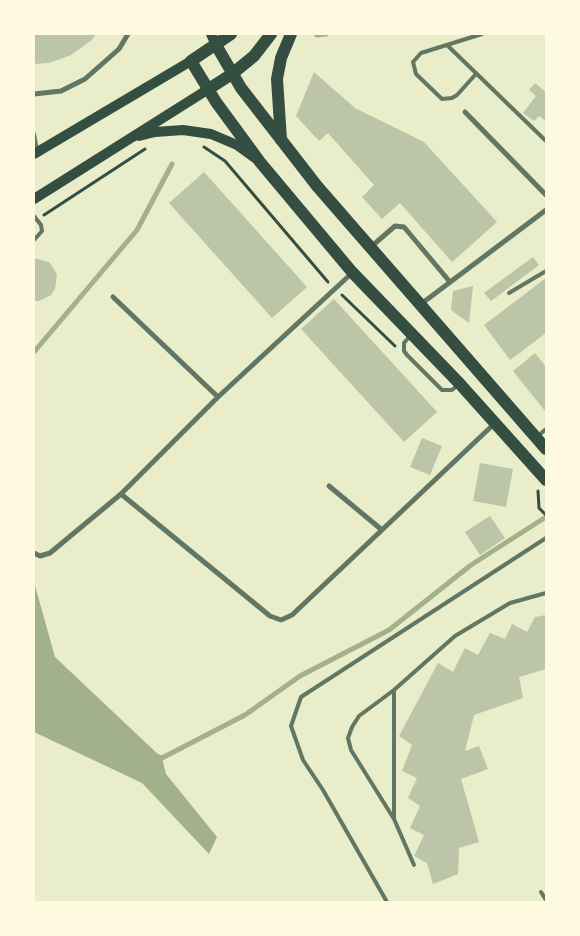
<!DOCTYPE html>
<style>
body{margin:0}
#map{position:relative;width:580px;height:936px;overflow:hidden;background:#e9edc9;font-family:Arial,sans-serif}
canvas{display:block}
.frame{position:absolute;inset:0;border:35px solid #fefae0;pointer-events:none}
</style>
<div id="map">
<canvas width="580" height="936"></canvas>
<div class="frame"></div>
</div>
<script>
const ctx = document.querySelector('canvas').getContext('2d');
ctx.lineJoin = 'round';
function fillPath(path, color) { ctx.fillStyle = color; ctx.fill(path, 'evenodd'); }
const poly = rows => new Path2D(rows.map(r => 'M' + r).join(''));
function strokePath(path, color, width, dash) { ctx.strokeStyle = color; ctx.lineWidth = width; ctx.lineCap = dash ? 'butt' : 'round'; ctx.setLineDash(dash || []); ctx.stroke(path); }
fillPath(poly([
 [34,582,55,657,162,758,166,774,217,837,209,854,142,783,34,732]
]), '#a3b18a');
strokePath(poly([
 [317,35,326,34],
 [34,352,137,230,172,164],
 [156,756,162,758,245,715,300,676,389,630,471,565,546,517]
]), '#a3b18a', 5);
fillPath(poly([
 [34,34,96,34,92,40,71,55,49,63,34,64],
 [314,72,355,108,424,142,497,222,452,262,400,203,382,219,362,197,374,185,328,133,319,141,296,116],
 [535,83,546,92,546,121,539,116,534,121,523,113,536,96,529,90],
 [204,172,307,287,272,318,169,203],
 [533,257,539,265,491,301,484,293],
 [34,258,49,262,57,274,55,289,51,295,39,301,34,301],
 [546,278,546,333,510,360,484,325],
 [473,286,469,323,451,310,453,291],
 [334,299,437,412,404,442,301,329],
 [535,353,546,367,545,411,513,371],
 [422,438,442,446,430,475,410,467],
 [480,463,513,469,506,507,473,501],
 [490,516,505,538,480,555,465,532],
 [546,615,546,669,519,677,523,698,474,715,465,751,479,746,488,769,461,779,479,842,459,848,458,874,433,884,427,863,414,856,424,835,410,828,420,806,408,798,417,778,402,771,412,745,399,736,438,663,453,672,465,648,478,655,490,633,505,639,512,624,527,632,535,617]
]), '#bcc5a7');
strokePath(poly([
 [204,147,225,161,328,282],
 [44,215,145,149],
 [342,295,395,346],
 [538,491,539,508,546,515]
]), '#344e41', 3);
strokePath(poly([
 [447,45,546,141],
 [476,74,457,95,452,98,442,99,416,74,413,62,421,53,482,34],
 [34,134,37,150],
 [34,216,41,225,42,231,34,240],
 [509,293,546,271],
 [410,336,404,343,404,351,407,355,442,390,452,390,458,385],
 [538,436,546,429],
 [394,690,394,819],
 [414,865,394,819,351,750,348,738,352,727,359,716,394,690,455,636,510,603,546,593],
 [541,892,546,900],
 [387,902,323,790,303,760,291,726,301,697,546,538]
]), '#617663', 4);
strokePath(poly([
 [34,94,61,91,85,79,119,49,128,34],
 [465,112,546,195],
 [372,246,395,226,404,227,450,282],
 [113,297,218,397],
 [421,304,546,210],
 [329,486,382,530],
 [121,494,270,616,281,620,292,615,494,424],
 [34,553,40,556,50,553,121,494,218,397,352,273]
]), '#617663', 5);
strokePath(poly([
 [211,34,216,45],
 [139,136,155,132,183,130,211,134,237,145,255,158],
 [34,154,191,61],
 [34,199,207,90]
]), '#344e41', 10);
strokePath(poly([
 [231,34,191,61,216,102,260,162,352,272,460,384,546,480],
 [216,45,241,88,317,186,546,449],
 [207,90,232,74,254,56,271,34],
 [281,140,277,79,281,58,291,34]
]), '#344e41', 12);
</script>
